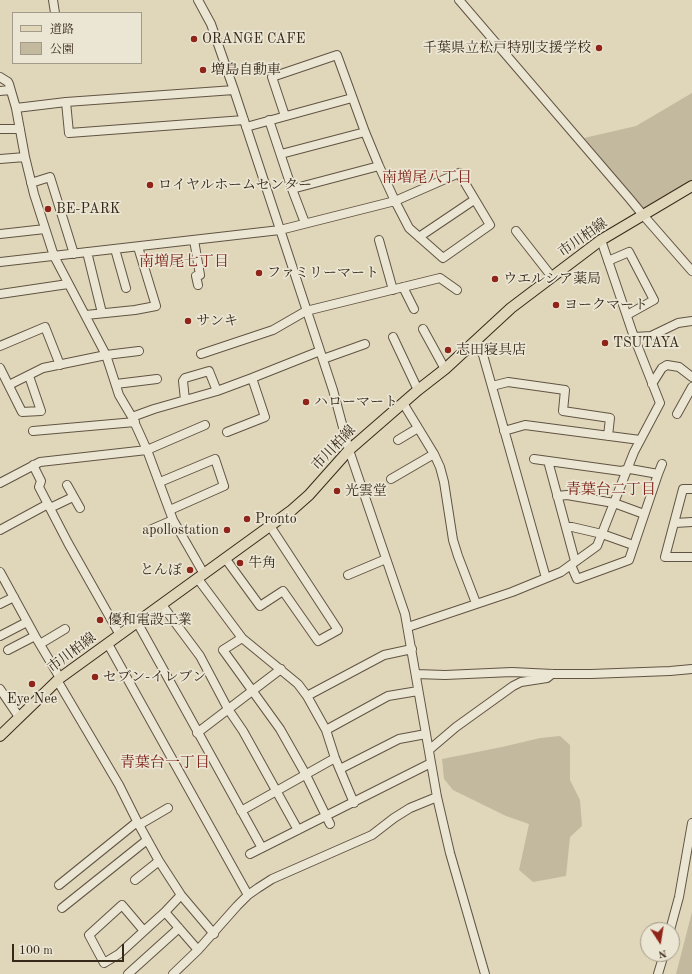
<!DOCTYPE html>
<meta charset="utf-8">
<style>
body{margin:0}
#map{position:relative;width:692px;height:974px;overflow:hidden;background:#e0d7bb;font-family:"Old Standard TT","Noto Serif JP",serif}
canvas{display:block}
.legend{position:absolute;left:12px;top:12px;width:130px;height:52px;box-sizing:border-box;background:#ebe5d3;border:1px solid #a39a89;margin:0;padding:5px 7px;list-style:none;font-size:12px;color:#372919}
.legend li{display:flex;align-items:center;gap:8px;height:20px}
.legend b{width:20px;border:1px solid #a39a89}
.north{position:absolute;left:640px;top:922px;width:40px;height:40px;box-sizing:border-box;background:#ebe5d3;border:1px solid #a39a89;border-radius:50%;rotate:168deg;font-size:11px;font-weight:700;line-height:16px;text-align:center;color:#372919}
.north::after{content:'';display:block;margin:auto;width:14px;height:18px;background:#8f2418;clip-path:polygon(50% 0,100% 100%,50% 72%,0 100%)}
.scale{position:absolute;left:12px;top:944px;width:112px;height:18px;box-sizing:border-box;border:2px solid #372919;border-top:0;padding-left:5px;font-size:12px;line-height:14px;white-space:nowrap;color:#372919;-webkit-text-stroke:3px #ebe5d3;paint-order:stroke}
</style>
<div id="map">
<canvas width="692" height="974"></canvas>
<ul class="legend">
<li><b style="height:5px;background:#e0d7bb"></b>道路</li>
<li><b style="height:11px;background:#c3b99f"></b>公園</li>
</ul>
<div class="north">N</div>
<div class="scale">100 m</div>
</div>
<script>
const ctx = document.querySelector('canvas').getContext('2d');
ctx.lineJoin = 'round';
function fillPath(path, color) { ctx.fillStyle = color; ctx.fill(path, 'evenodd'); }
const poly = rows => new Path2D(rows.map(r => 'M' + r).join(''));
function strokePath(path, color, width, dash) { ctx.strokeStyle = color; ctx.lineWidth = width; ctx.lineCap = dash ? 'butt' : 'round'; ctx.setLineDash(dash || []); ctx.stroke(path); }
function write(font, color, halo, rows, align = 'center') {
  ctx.font = font + ' "Old Standard TT","Noto Serif JP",serif'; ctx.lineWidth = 3.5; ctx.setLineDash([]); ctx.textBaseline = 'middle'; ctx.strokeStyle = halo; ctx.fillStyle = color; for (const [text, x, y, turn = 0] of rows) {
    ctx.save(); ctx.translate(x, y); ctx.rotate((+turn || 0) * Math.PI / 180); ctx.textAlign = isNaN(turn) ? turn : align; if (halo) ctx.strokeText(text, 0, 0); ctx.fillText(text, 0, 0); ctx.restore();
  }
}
fillPath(poly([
 [692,93,692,182,644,210,584,138,636,126],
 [560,736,570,745,570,780,580,800,582,826,570,837,566,876,533,882,519,870,529,824,506,816,453,790,444,779,442,759,502,747,540,738],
 [692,912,692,974,676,974]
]), '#c3b99f');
const minor = poly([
 [53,0,55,13],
 [198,0,211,24,234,90,333,390,349,450,405,614,437,797,450,853,485,974],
 [459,0,629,198,643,215,692,271],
 [0,77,8,82,9,84,16,108,25,157,34,194,54,256,106,355,119,395,132,417,147,450,173,520,204,574],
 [0,91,10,90],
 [66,102,69,133,244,120],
 [16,108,66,102,234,90],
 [269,120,292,189,305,223],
 [246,127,352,98],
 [0,129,20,129],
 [281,154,365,132],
 [0,159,25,157],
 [31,183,50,177,74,254],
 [292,189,379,166],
 [516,231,552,277],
 [0,234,45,229],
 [419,237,474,200],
 [194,240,200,275,196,276,198,285],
 [379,240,393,290],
 [115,249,126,288],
 [87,252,102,313],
 [608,261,629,252,654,300,627,315],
 [0,262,280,230,395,201,459,173,490,225,443,258,409,228,395,201,379,166,365,132,337,55,272,77,285,116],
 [403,287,414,309],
 [0,294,68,284],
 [86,315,135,310,156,306,138,247],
 [423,329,445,369],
 [393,337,418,390],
 [634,337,651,336,678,323,692,321],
 [476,342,483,355,546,578],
 [0,346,45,327,60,365],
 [201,354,273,330,306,311,440,278,457,290],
 [323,359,365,344],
 [0,368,22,412,41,411,29,376],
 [116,384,157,379],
 [652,384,662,368,667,365,679,367,692,377],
 [9,385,43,368,106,355,139,351],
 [492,386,508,382,565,390,563,411,610,418,608,436],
 [185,400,183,381,185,378,209,371,217,391],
 [403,403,434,454,440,467,444,482,453,540,458,556,476,603],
 [677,414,692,387],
 [132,417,154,409,217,391,252,378,320,351],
 [33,431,135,422],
 [504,431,525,425,640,440],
 [227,432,265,417,252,378],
 [398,440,418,428],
 [534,459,621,471,630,469,658,474],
 [548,461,575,561],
 [33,465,41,481,39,487,68,543,120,635],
 [391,479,434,454],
 [160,482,215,459,224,486,170,510],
 [0,483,40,462,147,450,205,425],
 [67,485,80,508],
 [692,489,683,489,665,557,692,557],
 [557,496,567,495,614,503,644,514],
 [50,508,73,497],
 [675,523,692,522],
 [566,527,572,527,602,534,633,545],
 [152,529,173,520],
 [0,530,48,504],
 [225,558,260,606,283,591,318,641,338,630,270,526],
 [571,565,577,579,629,560,658,474,662,464],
 [0,572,35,636,60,678],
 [348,575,386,559],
 [198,579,242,638,298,684,307,696,326,730,335,758,354,803],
 [0,604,14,597],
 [162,605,200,656,228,709,243,731,298,830],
 [137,622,262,848],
 [408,627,512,592,561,572,597,546,634,452,660,403,634,337,601,240],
 [0,636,27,622],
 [242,638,223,650,280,729,306,775,330,824],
 [40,644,65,629],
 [108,644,248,895],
 [8,650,35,636],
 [416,674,445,675,512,672,553,674,591,674,670,671,692,669],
 [57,680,119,785,139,825,159,861,181,895,214,934],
 [0,689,19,717],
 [307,696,384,655,412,649],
 [326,730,388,696,418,691],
 [197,733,281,669],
 [429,750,456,727,513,686,521,682,547,678,552,674],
 [340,769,399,739,426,734],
 [241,811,335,758],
 [139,825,168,808],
 [250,854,431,763],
 [135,880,159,861],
 [59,885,137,822],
 [62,908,147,840],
 [165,912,198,950],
 [670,930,679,897,692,823],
 [144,931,122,905,89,935,104,963,119,954,144,931,165,912,181,895],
 [128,974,179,928],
 [173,974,198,950,237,906,248,895,258,888,272,879,372,835,394,818,410,808,437,797],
 [658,974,664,954]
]);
const major = poly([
 [0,736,60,678,292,510,309,495,349,450,418,390,445,369,511,308,601,240,692,186]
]);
strokePath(minor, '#615442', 10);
strokePath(major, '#372919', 12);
strokePath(minor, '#ebe5d3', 8);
strokePath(major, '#e0d7bb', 10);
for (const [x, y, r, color] of [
 [194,39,4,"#8f2418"],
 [599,48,4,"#8f2418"],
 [203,70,4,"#8f2418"],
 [150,185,4,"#8f2418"],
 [48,209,4,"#8f2418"],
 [259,273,4,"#8f2418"],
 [495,279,4,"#8f2418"],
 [556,305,4,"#8f2418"],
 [188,321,4,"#8f2418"],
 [605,343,4,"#8f2418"],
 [448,350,4,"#8f2418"],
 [306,402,4,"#8f2418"],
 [337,491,4,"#8f2418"],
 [247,519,4,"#8f2418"],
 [227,530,4,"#8f2418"],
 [240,563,4,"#8f2418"],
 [190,570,4,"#8f2418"],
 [100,620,4,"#8f2418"],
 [95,677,4,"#8f2418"],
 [32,684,4,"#8f2418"]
]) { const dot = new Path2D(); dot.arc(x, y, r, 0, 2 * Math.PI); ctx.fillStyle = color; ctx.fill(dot); strokePath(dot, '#ebe5d3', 1.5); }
write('14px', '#372919', '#ebe5d3', [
 ["ORANGE CAFE",202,39],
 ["千葉県立松戸特別支援学校",591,48,"right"],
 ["増島自動車",211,70],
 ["ロイヤルホームセンター",158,185],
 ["BE-PARK",56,209],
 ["ファミリーマート",267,273],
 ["ウエルシア薬局",503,279],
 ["ヨークマート",564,305],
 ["サンキ",196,321],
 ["TSUTAYA",613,343],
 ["志田寝具店",456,350],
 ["ハローマート",314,402],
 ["光雲堂",345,491],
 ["Pronto",255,519],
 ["apollostation",219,530,"right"],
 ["牛角",248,563],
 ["とんぼ",182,570,"right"],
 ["優和電設工業",108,620],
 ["セブン-イレブン",103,677],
 ["Eye Nee",32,699,"center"]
], 'left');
write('14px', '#372919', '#ebe5d3', [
 ["市川柏線",583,238,-35],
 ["市川柏線",334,448,-46],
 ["市川柏線",72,653,-37]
]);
write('15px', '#7a1f14', '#ebe5d3', [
 ["南増尾八丁目",427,178],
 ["南増尾七丁目",184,262],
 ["青葉台二丁目",611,490],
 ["青葉台一丁目",165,763]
]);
</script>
